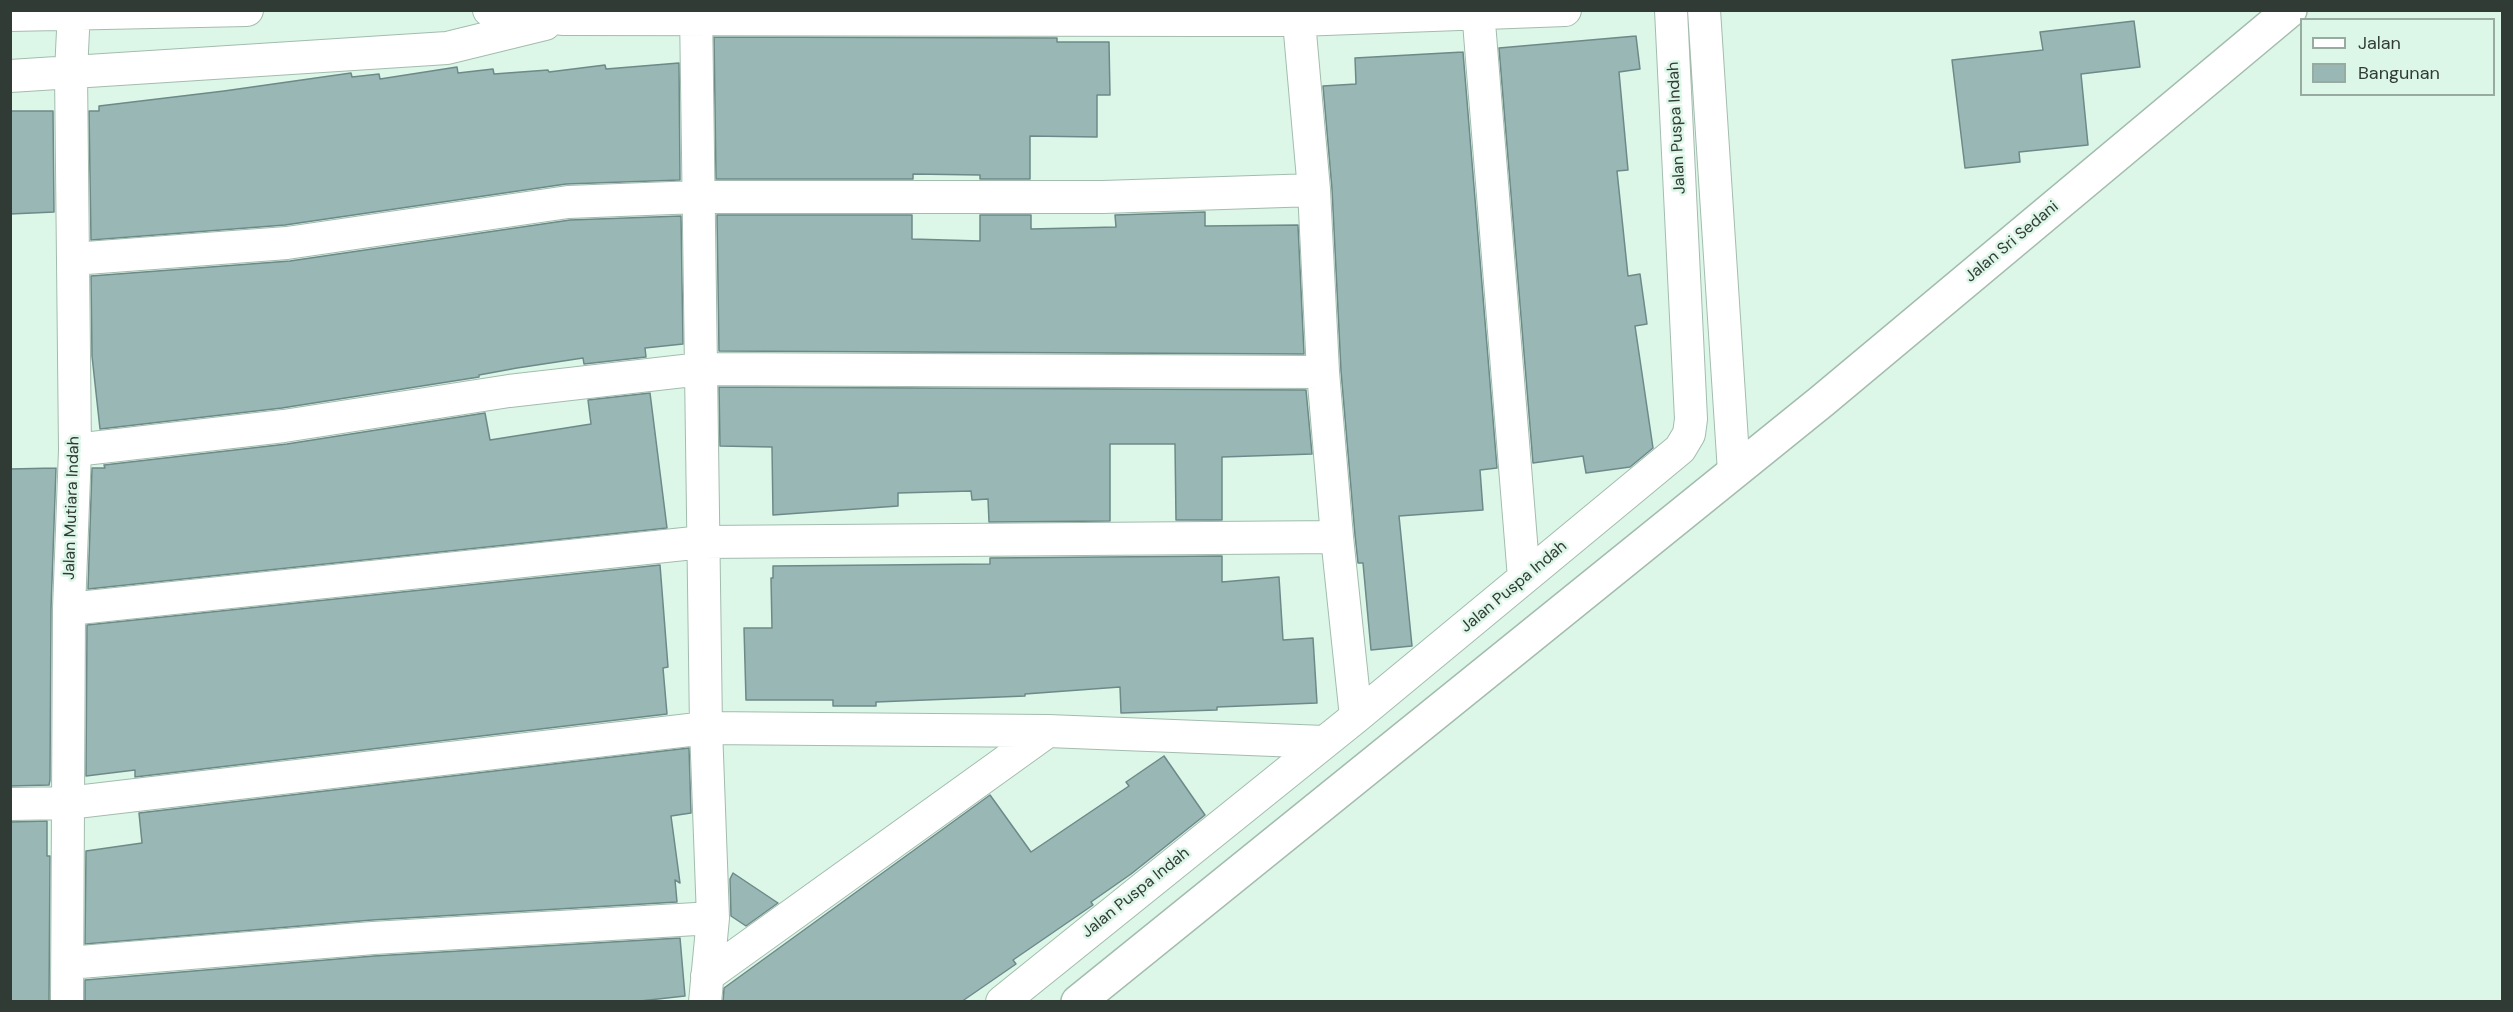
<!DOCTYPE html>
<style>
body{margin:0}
#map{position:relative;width:2513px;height:1012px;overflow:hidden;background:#dcf6e8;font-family:"DM Sans",sans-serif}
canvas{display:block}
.frame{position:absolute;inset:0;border:12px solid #313b35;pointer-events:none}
.legend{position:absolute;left:2300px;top:18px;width:195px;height:78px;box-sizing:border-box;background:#dcf6e8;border:2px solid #98aba0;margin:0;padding:8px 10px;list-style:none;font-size:18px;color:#313b35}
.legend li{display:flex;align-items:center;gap:12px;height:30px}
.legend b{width:30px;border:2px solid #98aba0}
</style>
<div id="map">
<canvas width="2513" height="1012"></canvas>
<div class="frame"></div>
<ul class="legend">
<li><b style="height:8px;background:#fff"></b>Jalan</li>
<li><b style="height:16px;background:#99b7b5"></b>Bangunan</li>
</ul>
</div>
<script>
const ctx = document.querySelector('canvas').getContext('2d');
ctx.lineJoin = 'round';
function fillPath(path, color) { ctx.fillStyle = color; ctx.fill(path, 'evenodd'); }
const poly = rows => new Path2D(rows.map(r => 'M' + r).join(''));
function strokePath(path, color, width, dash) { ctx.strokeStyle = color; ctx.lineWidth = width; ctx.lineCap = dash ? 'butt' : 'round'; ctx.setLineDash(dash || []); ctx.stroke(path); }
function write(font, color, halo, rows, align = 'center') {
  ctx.font = font + ' "DM Sans",sans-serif'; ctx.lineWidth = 5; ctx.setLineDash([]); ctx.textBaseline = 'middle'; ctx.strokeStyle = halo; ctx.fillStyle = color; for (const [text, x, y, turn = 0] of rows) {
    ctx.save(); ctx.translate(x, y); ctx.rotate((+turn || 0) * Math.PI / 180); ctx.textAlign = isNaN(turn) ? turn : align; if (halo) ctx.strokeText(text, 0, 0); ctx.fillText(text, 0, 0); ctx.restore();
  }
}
const building = poly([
 [2134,21,2140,67,2081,74,2088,145,2019,152,2020,162,1965,168,1952,60,2043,50,2040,32,2134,21],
 [1636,36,1640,69,1619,72,1628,170,1617,171,1628,276,1640,274,1647,324,1635,326,1653,448,1630,467,1586,473,1583,456,1533,463,1499,48,1636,36],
 [714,37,1057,38,1057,42,1109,42,1110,95,1097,95,1097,137,1030,136,1030,179,980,179,980,175,913,174,913,179,716,179,714,37],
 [1463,52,1497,468,1480,470,1483,510,1399,516,1412,646,1371,650,1363,563,1358,563,1355,535,1341,371,1332,189,1323,86,1356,84,1355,58,1463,52],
 [679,63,680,180,566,184,285,225,91,240,89,111,99,111,99,106,224,91,351,73,352,77,379,74,380,79,457,67,458,73,493,69,494,74,548,70,549,72,605,65,606,69,679,63],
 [10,111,53,111,54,212,10,214,10,111],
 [1205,212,1205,226,1298,225,1304,354,719,351,717,215,912,215,912,239,980,241,980,215,1031,215,1031,229,1116,227,1115,215,1205,212],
 [681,216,683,344,645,348,646,357,584,364,583,358,517,368,479,375,479,377,282,408,100,429,92,356,91,276,290,261,570,220,681,216],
 [719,387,1306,390,1312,454,1222,457,1222,520,1176,520,1175,444,1110,444,1110,521,989,522,988,499,972,500,971,491,898,493,898,506,773,515,772,447,720,446,719,387],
 [650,393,667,528,88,589,92,468,105,468,104,465,287,444,485,413,490,440,591,424,588,400,650,393],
 [56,468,51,609,50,780,49,785,10,786,10,469,56,468],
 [1222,556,1222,582,1279,577,1283,640,1313,638,1317,703,1217,707,1217,710,1121,713,1120,687,1025,694,1025,696,876,702,876,706,833,706,833,700,746,700,744,628,772,628,771,578,773,578,773,566,990,564,990,558,1222,556],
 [660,565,668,667,663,668,667,714,135,777,135,770,86,776,87,625,660,565],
 [689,748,691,813,671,816,680,883,675,880,677,902,372,920,85,944,86,851,142,843,139,813,689,748],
 [1164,756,1205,815,1131,874,1091,902,1093,905,1013,960,1016,964,961,1002,723,1002,724,988,990,795,1031,852,1129,786,1126,782,1164,756],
 [47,821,47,856,50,856,49,1002,10,1002,10,822,47,821],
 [733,873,778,903,746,926,731,916,730,879,733,873],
 [680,938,685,996,631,1002,85,1002,85,980,374,956,680,938]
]);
fillPath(building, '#99b7b5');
strokePath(building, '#6d8a88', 1.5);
const minor = poly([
 [489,10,564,19,1209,20,1299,20,1565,10],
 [696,10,706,728,713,918,705,1002],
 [1298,10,1314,190,1323,372,1337,537,1356,717],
 [1478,10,1524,578],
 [1704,10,1734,472],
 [10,15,247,10],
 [10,76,447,48,545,24],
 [73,259,287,243,568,202,698,197,1103,197,1314,190],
 [75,450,284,426,509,391,701,369,1323,372],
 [69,609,703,542,1337,537],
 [10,804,68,803,706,728,1048,731,1324,742],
 [68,963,373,938,713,918],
 [707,976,1048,731],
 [67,1002,69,609,75,450,71,72,74,10],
 [1002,1002,1356,717,1680,449,1689,434,1691,419,1671,10]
]);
const tertiary = poly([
 [1078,1002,1822,401,2290,10]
]);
strokePath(minor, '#a3bcae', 34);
strokePath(tertiary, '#a3bcae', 36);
strokePath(minor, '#fff', 32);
strokePath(tertiary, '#fff', 33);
write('16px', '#313b35', '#dcf6e8', [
 ["Jalan Puspa Indah",1677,128,-93],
 ["Jalan Sri Sedani",2012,242,-40],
 ["Jalan Mutiara Indah",72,508,-88],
 ["Jalan Puspa Indah",1514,587,-40],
 ["Jalan Puspa Indah",1136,893,-39]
]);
</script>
